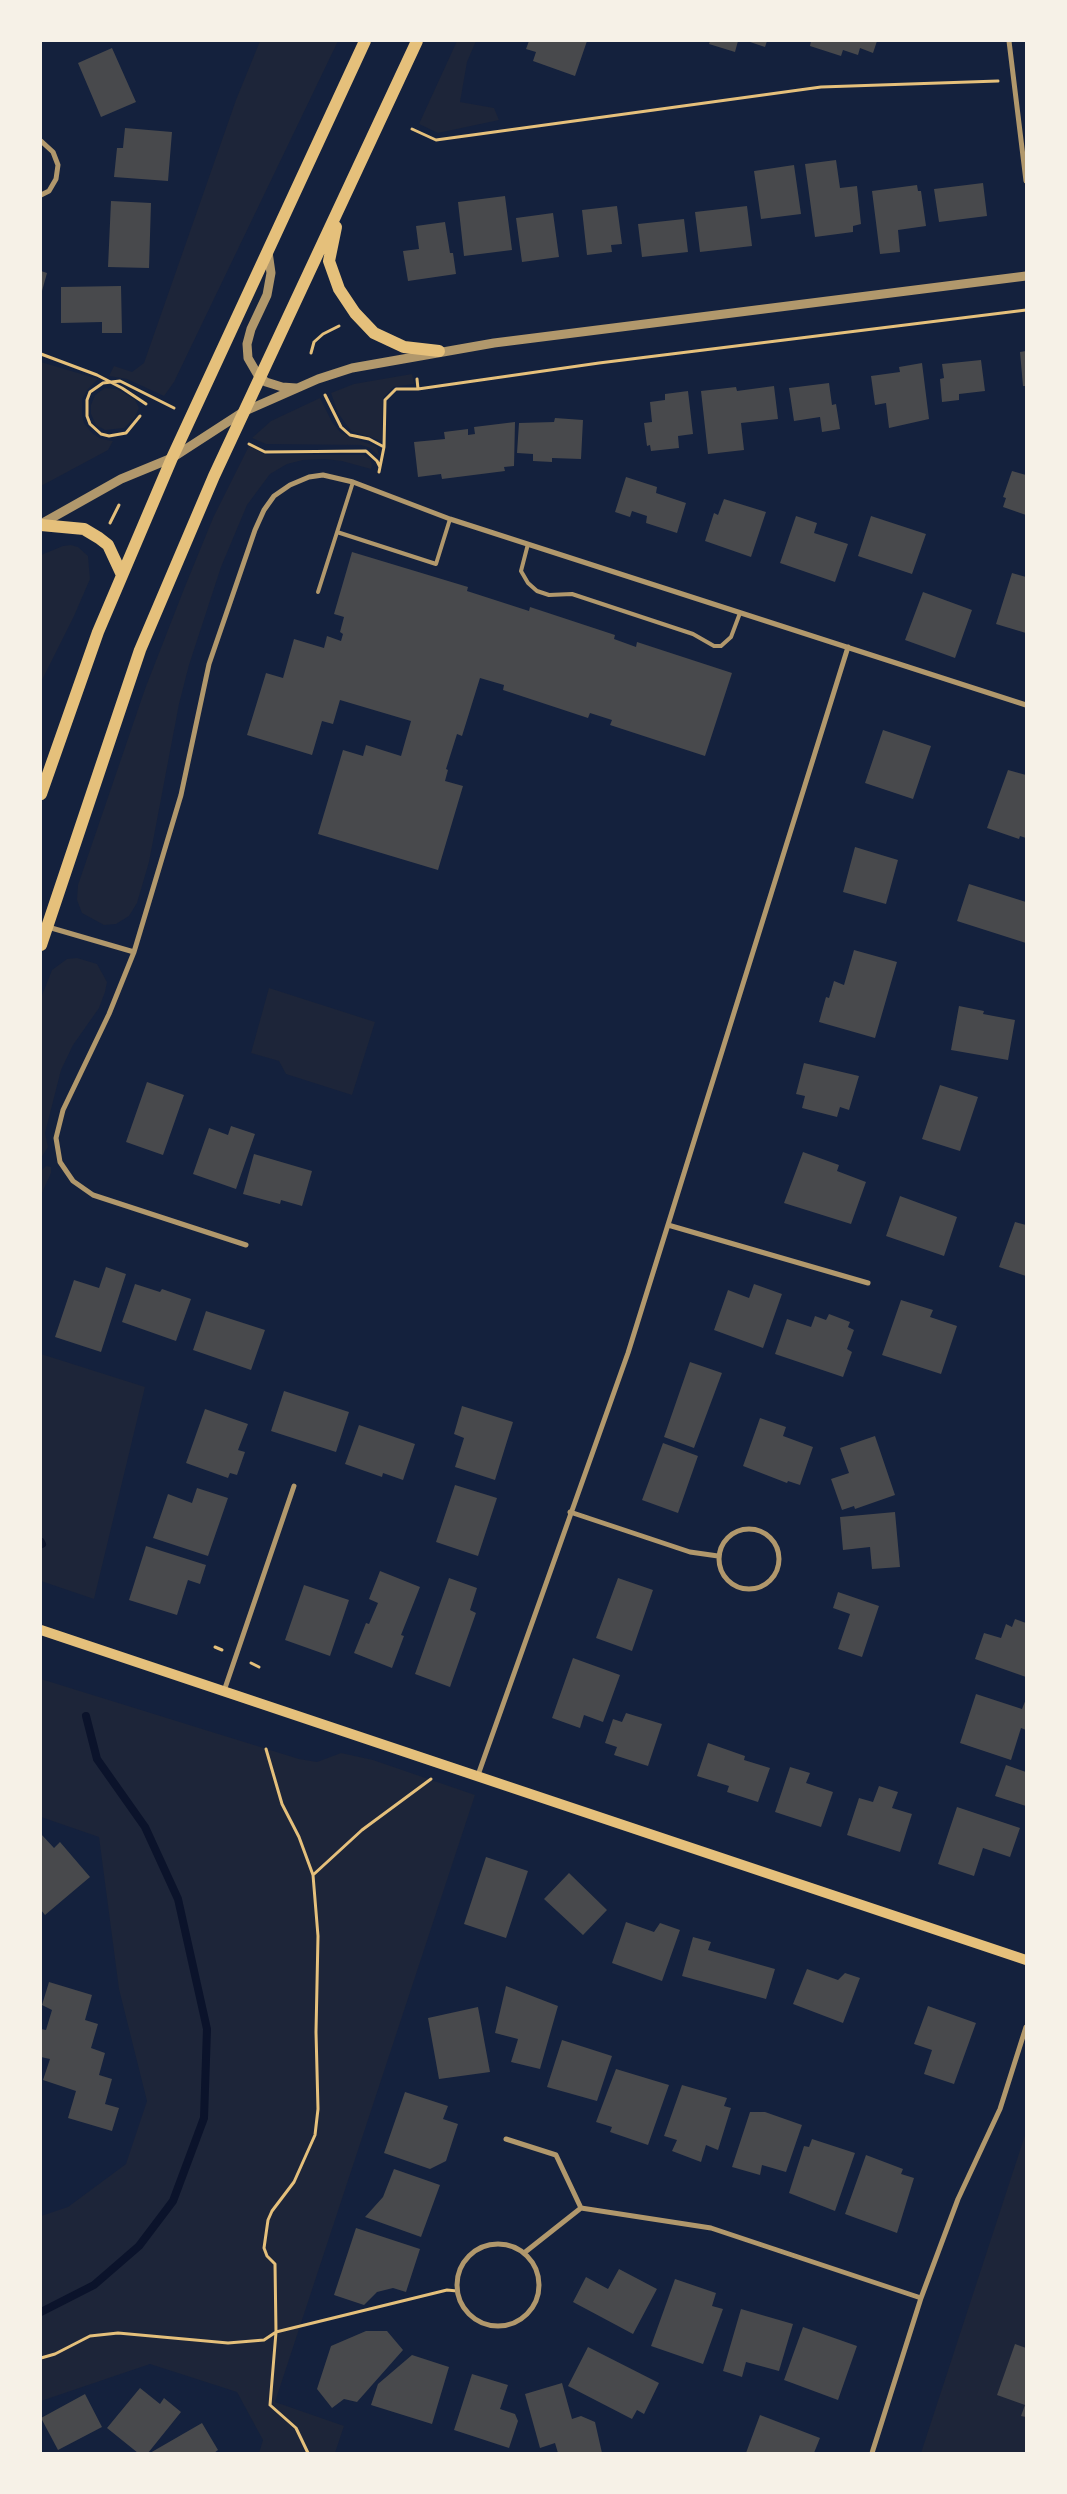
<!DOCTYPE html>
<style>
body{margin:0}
#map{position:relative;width:1067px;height:2494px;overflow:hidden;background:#14213d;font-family:"Open Sans",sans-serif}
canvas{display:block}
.frame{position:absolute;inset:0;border:42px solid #f6f1e7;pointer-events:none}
</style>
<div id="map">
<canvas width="1067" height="2494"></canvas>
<div class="frame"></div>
</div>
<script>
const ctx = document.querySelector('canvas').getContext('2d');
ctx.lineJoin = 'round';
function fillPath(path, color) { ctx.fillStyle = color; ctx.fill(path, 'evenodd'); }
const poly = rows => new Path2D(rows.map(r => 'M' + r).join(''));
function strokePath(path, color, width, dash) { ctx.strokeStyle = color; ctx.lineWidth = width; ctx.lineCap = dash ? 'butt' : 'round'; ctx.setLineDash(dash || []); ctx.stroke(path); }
fillPath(poly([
 [260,41,338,41,174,382,164,396,127,379,109,376,114,366,132,372,144,363,236,100],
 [457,41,476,41,467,62,460,102,494,108,499,120,438,133,419,124],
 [41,362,98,379,88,389,82,399,82,415,84,423,92,433,101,439,113,441,108,450,41,486],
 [412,374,414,384,393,387,383,398,382,441,351,431,338,413,331,393,354,384],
 [105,388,117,389,135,400,139,408,135,417,124,428,105,430,96,425,91,414,91,405,95,395],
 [320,398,332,422,341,433,377,447,379,456,370,448,361,445,266,444,252,438,271,421],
 [249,446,266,455,364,455,370,459,372,465,371,469,342,461,325,459,303,460,287,464,270,474,247,505,221,567,189,665,179,704,149,862,137,903,129,916,116,924,104,925,82,913,77,900,78,885,145,689,184,589,213,518],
 [71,545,78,547,88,556,90,579,74,616,41,682,41,555,63,546],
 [77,958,97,964,107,982,105,992,99,1008,73,1045,61,1070,45,1133,48,1147,41,1158,41,998,52,970,67,959],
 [269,988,375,1022,352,1095,286,1074,279,1061,251,1053],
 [46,1166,51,1167,51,1173,41,1195,41,1171],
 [41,1354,145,1387,94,1599,41,1581],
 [41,1679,299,1759,317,1762,341,1753,373,1760,475,1795,275,2402,344,2426,335,2453,259,2453,263,2440,237,2392,150,2364,41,2401,41,2216,68,2207,126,2164,147,2101,119,1989,99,1837,41,1817],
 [1026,2132,1026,2453,921,2453]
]), '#1d2539');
strokePath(poly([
 [41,1542,42,1544],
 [41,2312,94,2285,139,2246,173,2201,204,2118,207,2029,178,1899,145,1827,97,1759,86,1716]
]), '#0b132b', 8);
fillPath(poly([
 [529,41,587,41,575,76,533,61,536,52,526,49],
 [710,41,738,41,735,52,709,44],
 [747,41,767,41,765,47],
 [811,41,877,41,873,53,860,48,858,55,843,50,841,56,810,46],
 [112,48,136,102,101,117,78,63],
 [125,128,172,132,168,181,114,177,117,148,123,148],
 [836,160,840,188,857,186,861,224,853,226,853,232,815,237,805,164],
 [794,165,801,214,761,219,754,171],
 [983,183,987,216,939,222,934,189],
 [917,185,918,191,921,191,926,226,898,230,900,252,880,254,872,191],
 [505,196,512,250,464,256,458,202],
 [111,201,151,203,149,268,108,267],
 [617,206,622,244,611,245,612,252,587,255,582,210],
 [747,206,752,246,700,252,695,212],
 [553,213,559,257,522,262,516,218],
 [684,219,688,252,642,257,638,224],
 [445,222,450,253,453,253,456,274,408,281,403,251,419,249,416,226],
 [41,271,47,273,42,291,41,291],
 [121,286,122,333,102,333,102,322,61,323,61,287],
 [1026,351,1026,386,1023,386,1020,352],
 [981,360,985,391,959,394,959,400,942,402,940,379,944,378,942,364],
 [922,363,929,419,889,428,886,403,875,405,871,376,900,372,899,367],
 [829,383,832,405,836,404,840,429,822,432,820,417,794,421,789,388],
 [774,386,778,419,741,423,744,450,708,454,701,391,736,387,737,391],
 [688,391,693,434,678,436,679,448,651,451,650,445,647,446,644,423,652,422,650,402,665,400,665,394],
 [555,418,583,420,581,459,552,458,552,462,533,461,533,454,517,453,519,423,554,422],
 [515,422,514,466,504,467,505,471,442,479,441,474,418,477,414,442,445,439,444,432,468,429,468,435,475,434,474,427],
 [1012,471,1026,475,1026,515,1003,507,1006,498,1003,497],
 [626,477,657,487,656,493,686,503,677,533,646,523,647,516,632,511,630,517,615,512],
 [724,499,766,512,751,557,705,541,714,513,718,515],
 [796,516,817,523,814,533,848,544,835,582,780,563],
 [871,516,926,534,912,574,858,556],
 [352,552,468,587,467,591,529,611,530,607,615,635,614,639,636,647,637,642,732,673,705,756,610,725,612,720,590,713,588,718,503,690,504,685,480,678,462,736,457,734,446,769,448,770,445,781,463,786,438,870,318,834,343,750,363,756,366,745,401,756,411,721,340,700,333,724,322,721,312,755,247,735,266,673,283,678,294,639,324,648,327,636,341,641,343,634,340,632,344,617,334,614],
 [1012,573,1026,577,1026,633,996,624],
 [923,592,972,610,955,658,905,640],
 [883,730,931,746,913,799,865,783],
 [1008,770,1026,775,1026,838,1020,836,1019,839,987,828],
 [855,847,898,860,886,904,843,892],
 [969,884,1026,902,1026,943,957,921],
 [854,950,897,962,875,1038,819,1022,826,997,829,998,834,981,844,985],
 [959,1006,984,1011,983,1014,1015,1020,1008,1060,951,1050],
 [804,1063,859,1076,849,1110,840,1107,837,1117,802,1108,805,1096,796,1094],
 [147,1082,184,1095,163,1155,126,1142],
 [940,1085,978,1097,960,1151,922,1139],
 [231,1126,255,1134,236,1189,193,1174,209,1128,228,1135],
 [803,1152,839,1165,837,1171,866,1182,851,1224,784,1203],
 [254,1154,312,1171,302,1206,281,1200,280,1204,243,1194],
 [900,1196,957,1217,944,1256,886,1236],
 [1015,1222,1026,1225,1026,1276,999,1267],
 [106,1267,126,1274,101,1352,55,1337,74,1280,99,1288],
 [135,1284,160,1292,162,1289,191,1299,176,1341,122,1322],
 [754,1284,782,1294,763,1348,714,1330,728,1290,749,1298],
 [901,1300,933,1310,930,1317,957,1326,941,1374,882,1355],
 [206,1311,265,1330,251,1370,193,1350],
 [829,1314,850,1322,848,1327,854,1330,847,1349,852,1352,843,1377,775,1354,787,1319,811,1327,815,1316,826,1320],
 [690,1362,722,1373,694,1448,664,1437],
 [284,1391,349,1412,336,1452,271,1431],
 [462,1406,513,1422,495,1480,455,1467,464,1438,454,1434],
 [205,1409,248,1424,238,1450,245,1452,237,1475,230,1473,228,1478,186,1463],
 [760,1418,786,1427,783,1436,813,1447,800,1485,788,1481,787,1483,743,1466],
 [359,1425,415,1444,403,1480,383,1473,382,1477,345,1464],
 [875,1436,895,1495,855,1509,854,1506,842,1510,831,1479,849,1473,840,1448],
 [663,1443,698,1456,678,1513,642,1500],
 [455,1485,497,1498,478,1556,436,1542],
 [197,1488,228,1498,208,1556,153,1538,168,1494,192,1503],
 [895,1512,900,1567,872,1569,870,1547,843,1550,840,1517],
 [146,1546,206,1565,200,1584,188,1580,177,1615,129,1600],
 [380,1571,420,1587,401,1635,404,1636,392,1668,354,1653,366,1623,369,1624,378,1603,369,1599],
 [449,1578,477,1588,470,1610,476,1613,450,1687,415,1674],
 [618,1578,653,1590,632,1651,596,1638],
 [304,1585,349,1600,330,1656,285,1640],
 [838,1592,879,1606,862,1657,838,1649,850,1614,833,1608],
 [1015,1619,1026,1623,1026,1677,975,1659,984,1633,1001,1638,1006,1624,1012,1627],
 [573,1658,620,1675,603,1722,584,1715,580,1728,552,1718],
 [976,1694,1022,1709,1026,1699,1026,1730,1021,1728,1011,1760,960,1743],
 [626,1713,662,1724,648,1766,614,1755,617,1747,605,1743,613,1719,622,1722],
 [708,1743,745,1756,744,1760,770,1768,758,1802,727,1792,729,1786,697,1776],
 [1006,1765,1026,1772,1026,1806,995,1796],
 [790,1767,810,1773,806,1783,833,1792,821,1827,775,1812],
 [879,1786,898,1792,892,1808,912,1814,900,1852,847,1835,859,1798,873,1802],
 [957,1807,1020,1828,1010,1857,983,1848,974,1876,938,1864],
 [41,1834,54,1848,60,1842,90,1877,45,1915,41,1910],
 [486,1857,528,1871,506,1938,464,1924],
 [569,1873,607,1910,583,1935,544,1899],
 [626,1922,654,1932,660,1923,680,1930,662,1981,612,1963],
 [693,1937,711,1942,708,1950,775,1969,766,1999,682,1976],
 [807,1969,838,1980,845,1973,860,1978,843,2023,793,2004],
 [49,1982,92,1995,85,2020,98,2024,91,2048,105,2053,99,2075,112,2079,105,2104,119,2108,112,2131,68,2118,76,2091,43,2080,50,2059,41,2057,41,2029,46,2030,52,2010,42,2005],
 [506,1986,558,2006,540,2069,511,2062,518,2039,495,2033],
 [928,2006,976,2023,954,2084,924,2074,932,2050,914,2044],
 [478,2007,490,2072,439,2079,428,2018],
 [562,2040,612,2056,597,2101,547,2087],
 [616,2069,669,2085,648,2145,610,2132,612,2127,596,2122],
 [682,2085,727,2098,724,2106,731,2108,718,2150,706,2145,701,2162,672,2151,677,2140,664,2136],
 [405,2092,448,2106,443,2119,458,2124,446,2161,430,2169,384,2153],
 [750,2112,765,2112,802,2125,786,2172,762,2165,760,2175,732,2167],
 [812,2139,855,2153,835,2211,789,2193,804,2146,809,2147],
 [866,2155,903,2169,901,2174,914,2178,897,2233,845,2214],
 [394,2169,440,2185,421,2237,365,2217,383,2197],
 [356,2228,420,2249,406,2292,393,2288,377,2292,364,2305,334,2295],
 [619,2269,657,2289,633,2334,573,2302,586,2277,608,2289],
 [675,2279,716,2293,712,2306,723,2309,703,2364,651,2346],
 [741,2309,793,2324,779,2371,746,2362,742,2377,723,2371],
 [803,2327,857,2346,838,2400,784,2380],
 [366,2331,387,2331,403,2350,357,2402,344,2399,332,2408,317,2389,331,2346],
 [1015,2344,1026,2348,1026,2417,1021,2416,1025,2405,997,2395],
 [588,2347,659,2383,644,2414,637,2410,632,2419,568,2386],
 [412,2355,449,2367,432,2424,371,2405,378,2384],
 [472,2374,508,2385,500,2409,515,2414,518,2421,509,2448,454,2430],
 [562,2383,572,2419,581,2416,595,2422,602,2453,558,2453,555,2443,540,2448,525,2394],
 [140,2388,160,2404,164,2398,181,2412,148,2453,138,2453,107,2428],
 [85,2394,102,2427,58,2450,41,2418],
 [760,2415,820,2438,814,2453,746,2453],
 [202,2423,218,2450,214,2453,150,2453]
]), '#48494c');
strokePath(poly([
 [412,129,436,140,821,87,998,81],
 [311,353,314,342,323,334,339,326],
 [41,354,97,375,122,388,146,404],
 [417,379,418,389],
 [325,395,341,427,350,435,369,439,384,447],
 [140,416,126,433,109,436,101,434,90,424,87,416,87,400,90,392,103,383,120,381,174,408],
 [249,444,265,452,366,451,377,461,380,467,379,472],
 [380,467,384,447,385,400,396,389,418,389,599,363,1026,310],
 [110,523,119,505],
 [215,1647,222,1650],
 [251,1663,259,1667],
 [266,1749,282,1804,299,1837,313,1875,318,1936,316,2032,318,2109,315,2135,294,2182,272,2211,268,2220,264,2248,267,2256,275,2264,276,2332,270,2405,296,2428,308,2453],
 [313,1875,362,1830,431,1779],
 [41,2358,55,2354,90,2336,118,2333,228,2343,264,2340,276,2332,447,2290,457,2291]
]), '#e5c07b', 3);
strokePath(poly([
 [337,532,436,564,450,519],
 [528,544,521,571,528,583,537,591,549,595,572,594,693,634,714,646,721,646,731,637,740,613],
 [318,592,353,482]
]), '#b1986c', 4);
strokePath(poly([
 [1009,41,1026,181],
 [41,141,53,152,58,165,56,179,49,191,41,195],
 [48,927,134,952],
 [668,1225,868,1283],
 [246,1245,93,1195,73,1181,60,1162,56,1138,63,1110,109,1014,134,952,181,795,209,664,255,530,264,510,274,496,290,485,309,477,323,475,353,482,450,519,1026,705],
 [570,1512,690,1552,718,1556],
 '719 1559a30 30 0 1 1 60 0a30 30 0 1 1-60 0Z',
 [224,1691,294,1486],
 [478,1775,628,1353,848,647],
 [506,2139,556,2155,581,2208],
 '457 2285a41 41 0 1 1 82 0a41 41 0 1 1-82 0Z',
 [524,2253,581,2208,711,2228,921,2298],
 [872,2453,921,2298,958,2199,1000,2109,1026,2027]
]), '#b1986c', 5);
strokePath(poly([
 [268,252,271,273,267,295,251,329,247,344,248,358,259,377,266,382,282,387,296,388],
 [41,524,121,479,172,458,243,412,318,379,352,368,494,343,1026,276]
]), '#b1986c', 9);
strokePath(poly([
 [41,1630,1026,1960]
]), '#e5c07b', 10);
strokePath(poly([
 [336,227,329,261,339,289,355,313,374,333,404,347,439,351],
 [41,525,84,529,99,538,108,545,122,575],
 [41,794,98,632,172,458,365,41],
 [41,945,140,650,214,476,417,41]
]), '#e5c07b', 12);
</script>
